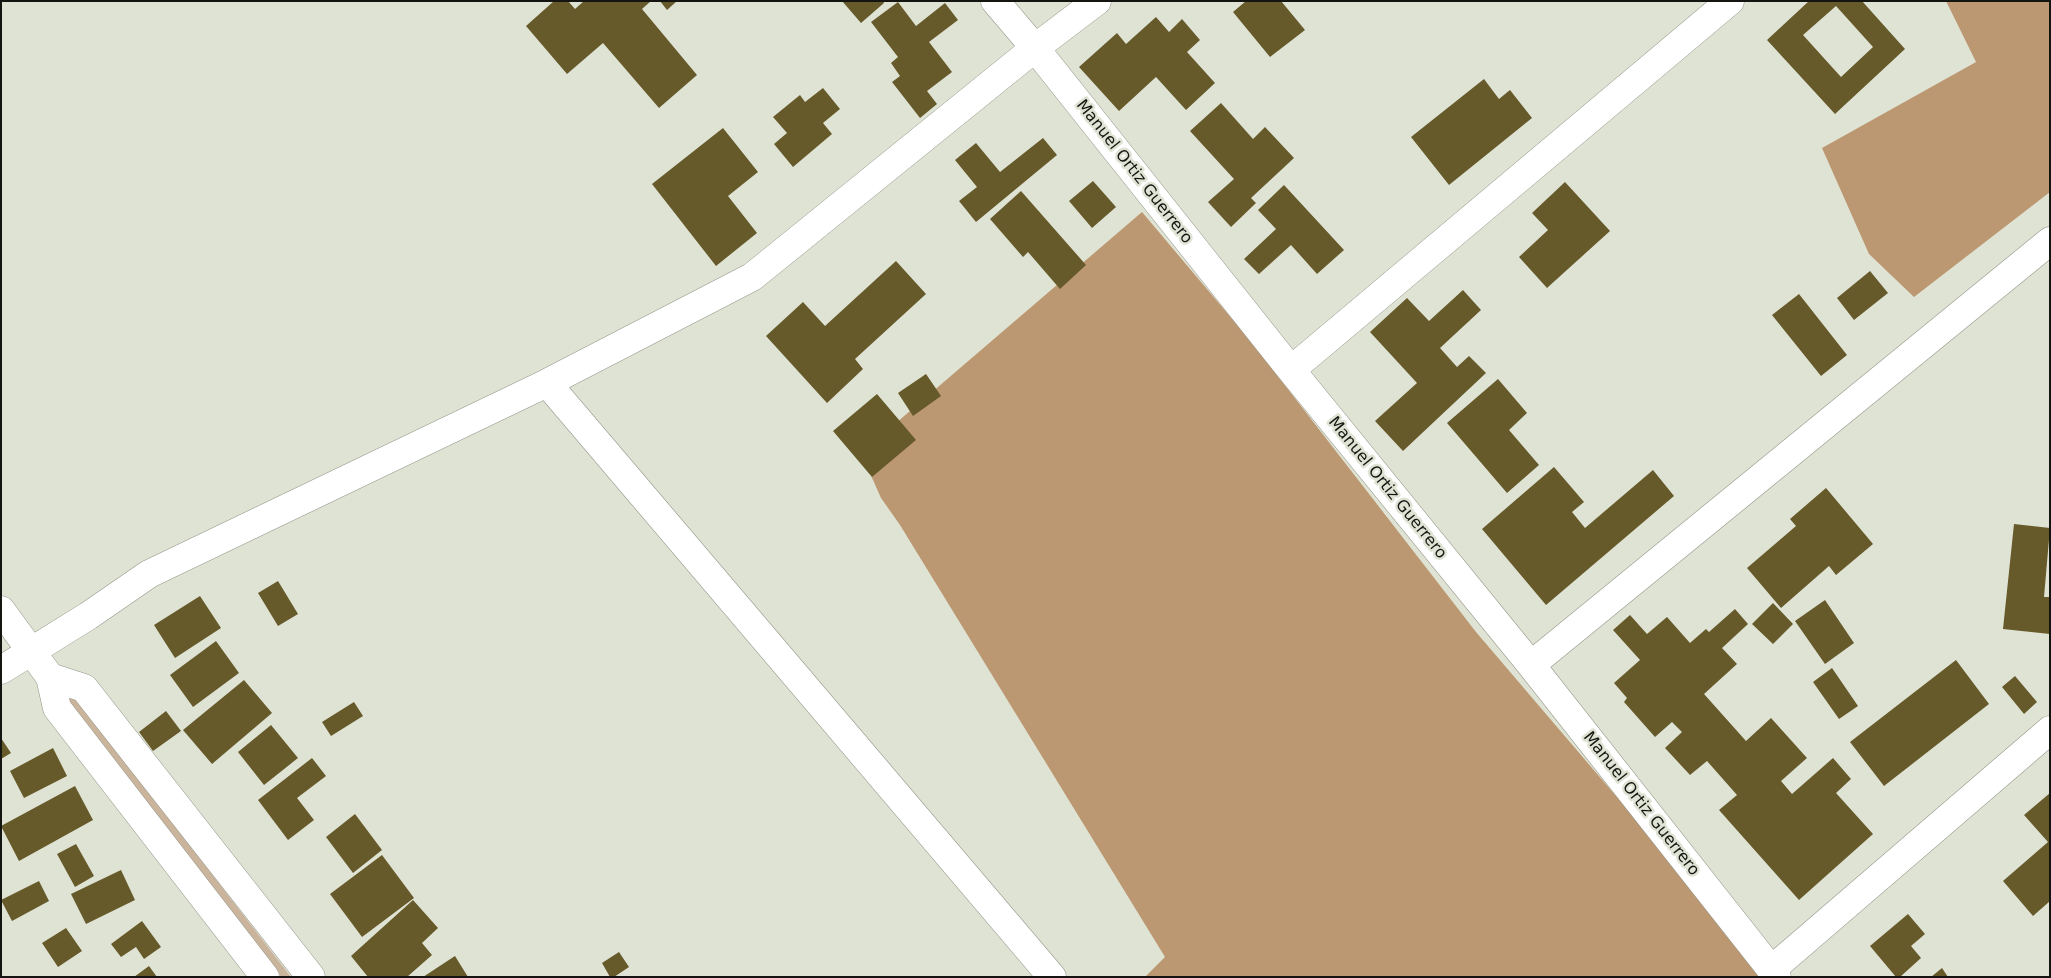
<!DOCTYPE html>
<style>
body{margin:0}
#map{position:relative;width:2051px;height:978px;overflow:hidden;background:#dfe3d4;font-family:"DejaVu Sans",sans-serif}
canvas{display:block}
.frame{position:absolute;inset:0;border:2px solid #141510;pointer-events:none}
</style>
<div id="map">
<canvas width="2051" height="978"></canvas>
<div class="frame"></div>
</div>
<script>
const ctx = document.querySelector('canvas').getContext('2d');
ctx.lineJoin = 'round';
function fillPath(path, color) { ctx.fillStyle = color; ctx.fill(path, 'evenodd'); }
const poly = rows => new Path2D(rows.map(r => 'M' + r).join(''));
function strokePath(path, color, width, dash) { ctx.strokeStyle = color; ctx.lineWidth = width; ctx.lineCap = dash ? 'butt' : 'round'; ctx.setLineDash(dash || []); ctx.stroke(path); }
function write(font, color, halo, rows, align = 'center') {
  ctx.font = font + ' "DejaVu Sans",sans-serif'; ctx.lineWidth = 5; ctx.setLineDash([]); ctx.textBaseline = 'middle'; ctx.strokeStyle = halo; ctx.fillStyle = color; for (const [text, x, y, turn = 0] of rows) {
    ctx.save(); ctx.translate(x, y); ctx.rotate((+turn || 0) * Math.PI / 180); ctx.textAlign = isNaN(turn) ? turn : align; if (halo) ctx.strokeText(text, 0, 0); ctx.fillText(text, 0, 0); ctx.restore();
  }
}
fillPath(poly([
 [71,691,291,977,281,977,65,696]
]), '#cab49c');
fillPath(poly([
 [1946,1,2050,1,2050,192,1914,297,1869,254,1822,148,1976,62],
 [1142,212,1249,339,1476,632,1691,884,1762,977,1145,977,1165,957,900,525,881,498,861,453]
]), '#bc9872');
fillPath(poly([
 [554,1,568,1,575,9,584,1,651,1,642,9,697,75,659,108,603,43,567,74,526,26],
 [660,1,677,1,667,10],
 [842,1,883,1,884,3,861,23],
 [1246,1,1281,1,1305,30,1270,57,1233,12],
 [1809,1,1862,1,1905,49,1835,114,1767,40],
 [1836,6,1873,47,1841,77,1803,35],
 [898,2,916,26,945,3,958,20,929,42,952,72,927,91,937,104,920,118,892,82,900,76,891,63,898,57,871,22],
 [1156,17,1169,32,1182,19,1200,40,1187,52,1215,83,1186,110,1156,77,1119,111,1079,67,1117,33,1126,44],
 [1484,79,1499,99,1510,90,1532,118,1449,185,1411,137],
 [823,88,840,109,823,123,832,134,793,167,774,144,787,133,773,117,800,95,805,102],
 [1221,103,1253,139,1265,127,1294,158,1251,198,1256,203,1231,227,1208,202,1234,179,1190,131],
 [723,128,758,172,728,196,757,233,716,266,652,184],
 [1043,138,1057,155,976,222,959,201,977,187,955,160,976,143,1000,172],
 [1093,181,1116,207,1092,228,1069,201],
 [1565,182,1610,231,1547,288,1519,257,1548,230,1532,213],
 [1284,185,1344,250,1317,274,1291,245,1259,274,1244,259,1276,229,1258,210],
 [1021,191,1086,265,1060,289,1028,252,1023,257,990,219],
 [896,261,926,294,855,359,863,369,827,403,766,336,803,302,825,326],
 [1870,271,1888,293,1854,320,1837,298],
 [1463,290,1481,310,1440,348,1457,367,1469,356,1486,373,1403,451,1375,421,1417,383,1370,332,1407,298,1429,321],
 [1799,294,1847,355,1821,376,1772,315],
 [926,374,941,396,913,416,898,393],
 [1498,379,1527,413,1509,430,1539,465,1507,493,1447,423],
 [877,394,916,440,872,477,833,431],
 [1554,467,1584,502,1572,512,1585,528,1653,470,1674,496,1546,605,1482,529],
 [1826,488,1873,544,1836,575,1829,566,1781,608,1747,568,1796,526,1790,519],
 [2014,524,2050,528,2044,597,2050,597,2050,634,2003,629],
 [278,581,298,614,278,626,258,593],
 [200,596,221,628,175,658,154,625],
 [1825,600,1854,643,1825,664,1795,621],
 [1773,603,1793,624,1773,644,1752,624],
 [1735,609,1748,624,1722,648,1737,664,1704,694,1746,741,1771,718,1807,758,1781,781,1792,794,1833,758,1851,779,1836,793,1873,834,1799,900,1719,810,1737,795,1707,761,1690,775,1665,748,1682,732,1672,722,1655,737,1624,702,1627,698,1614,683,1640,660,1613,630,1630,615,1647,634,1667,617,1690,643,1706,629,1709,632],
 [216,641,239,673,193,707,170,675],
 [1956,660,1989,704,1884,786,1850,742],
 [1832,668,1858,706,1839,719,1813,682],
 [2015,676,2037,702,2024,714,2002,687],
 [244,680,272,713,212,764,183,730],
 [354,702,363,716,331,736,322,722],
 [166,711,181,731,153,751,139,732],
 [271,725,298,758,264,785,238,752],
 [1,738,11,753,1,759],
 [53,748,67,776,24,798,10,771],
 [312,758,326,776,297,798,314,820,288,840,258,800],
 [75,786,93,820,19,861,1,826],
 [2050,793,2050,901,2033,916,2003,881,2048,842,2024,815],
 [355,814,382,850,353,873,326,837],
 [76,844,94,876,75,887,57,854],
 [382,855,414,898,362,937,330,894],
 [121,870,135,900,86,924,71,894],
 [39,881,49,901,12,921,1,900],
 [413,900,438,928,422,943,432,955,407,977,368,977,351,956],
 [1908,914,1925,934,1911,946,1921,958,1900,977,1896,977,1870,946],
 [142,921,161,947,144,959,136,947,121,957,111,944],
 [66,928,82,951,58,967,42,943],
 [619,952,629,967,614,977,610,977,602,963],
 [455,956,468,977,423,977],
 [149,966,157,977,134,977],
 [1942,968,1948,977,1931,977]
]), '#66592a');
const minor = poly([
 [995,1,1035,48,1291,370,1531,665,1777,977],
 [1291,370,1730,1],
 [547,383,1052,977],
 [1,610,50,677,57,708,265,977],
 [1531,665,2050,241],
 [1,670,88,616,149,574,547,383,752,277,1035,48,1097,1],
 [50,677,84,688,311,977],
 [1771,970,2050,730]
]);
strokePath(minor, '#94978a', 29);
strokePath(minor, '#fff', 28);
write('16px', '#141510', '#dfe3d4', [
 ["Manuel Ortiz Guerrero",1134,172,52],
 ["Manuel Ortiz Guerrero",1387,488,51],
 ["Manuel Ortiz Guerrero",1641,804,52]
]);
</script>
